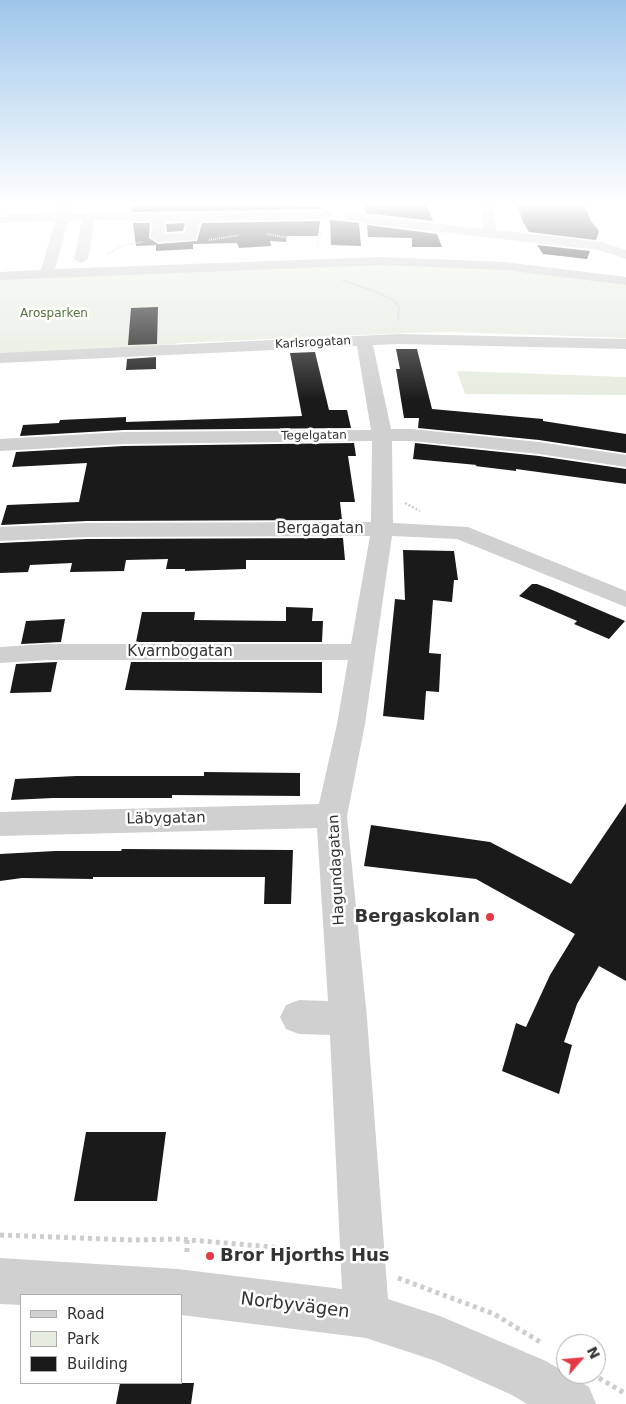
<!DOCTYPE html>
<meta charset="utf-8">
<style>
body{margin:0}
#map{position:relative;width:626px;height:1404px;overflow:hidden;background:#fff;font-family:"DejaVu Sans",sans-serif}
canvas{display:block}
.legend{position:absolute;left:20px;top:1294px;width:162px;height:90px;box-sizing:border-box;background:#fff;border:1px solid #adadad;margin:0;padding:6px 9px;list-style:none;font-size:15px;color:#333}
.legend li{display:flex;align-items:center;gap:10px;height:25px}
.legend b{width:25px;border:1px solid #adadad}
.north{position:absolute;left:556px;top:1334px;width:50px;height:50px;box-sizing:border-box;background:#fff;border:1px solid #adadad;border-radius:50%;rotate:63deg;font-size:14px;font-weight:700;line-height:20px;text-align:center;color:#333}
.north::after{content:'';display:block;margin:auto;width:18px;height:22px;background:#e63946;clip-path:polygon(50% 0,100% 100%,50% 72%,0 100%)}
</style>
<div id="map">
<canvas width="626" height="1404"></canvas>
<ul class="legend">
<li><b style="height:6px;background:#d0d0d0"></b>Road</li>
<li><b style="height:14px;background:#e6ecdf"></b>Park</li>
<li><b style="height:14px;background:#1a1a1a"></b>Building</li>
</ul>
<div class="north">N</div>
</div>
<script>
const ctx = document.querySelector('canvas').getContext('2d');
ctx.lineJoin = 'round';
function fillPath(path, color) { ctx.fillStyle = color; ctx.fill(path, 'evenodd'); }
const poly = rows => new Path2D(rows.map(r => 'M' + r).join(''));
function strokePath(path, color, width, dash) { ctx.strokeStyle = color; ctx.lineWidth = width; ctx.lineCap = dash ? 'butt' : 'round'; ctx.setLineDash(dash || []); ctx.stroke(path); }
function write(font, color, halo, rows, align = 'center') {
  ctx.font = font + ' "DejaVu Sans",sans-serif'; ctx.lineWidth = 5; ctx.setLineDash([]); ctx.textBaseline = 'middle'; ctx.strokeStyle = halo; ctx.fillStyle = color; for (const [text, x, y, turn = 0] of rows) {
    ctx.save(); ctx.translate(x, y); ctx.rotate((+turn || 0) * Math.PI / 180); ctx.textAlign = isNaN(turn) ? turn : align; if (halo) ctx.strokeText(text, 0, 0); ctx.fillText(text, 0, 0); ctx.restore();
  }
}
fillPath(poly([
 [379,264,505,269,626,285,626,338,454,332,408,333,179,343,168,346,0,354,0,278],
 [457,371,626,377,626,395,465,394]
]), '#e6ecdf');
fillPath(poly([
 [140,204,290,204,290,207,321,207,321,209,132,212,131,207,138,207],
 [365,204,426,204,433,221,366,213],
 [517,204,584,204,591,221,599,231,596,240,529,232,523,222],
 [330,220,359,223,361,246,331,245],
 [320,221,318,236,287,236,286,242,270,241,271,246,239,248,237,243,193,244,193,249,156,251,156,245,136,246,133,223,150,223,149,238,158,244,197,241,202,223],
 [185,223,183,231,167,232,166,224],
 [367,225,437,234,442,247,412,247,412,238,368,237],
 [537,245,590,251,587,259,543,254],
 [158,307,157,344,128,345,131,308],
 [396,349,417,349,432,409,543,419,543,421,626,434,626,453,539,440,418,428,419,418,404,418,396,369,400,369],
 [315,352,329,410,347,410,351,428,124,430,20,436,23,425,59,423,60,420,126,417,126,422,302,416,290,353],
 [156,357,156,369,126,370,127,359],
 [354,443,356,456,348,456,355,502,340,502,342,520,87,521,1,525,7,505,79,502,87,463,12,467,16,452,124,446],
 [415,443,539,456,626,469,626,484,516,469,516,471,475,466,477,465,413,459],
 [343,538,345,560,246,560,246,569,185,571,185,569,166,569,168,559,126,560,124,571,70,572,72,563,30,565,28,572,0,573,0,543,87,539],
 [403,550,454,551,458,580,454,580,452,602,433,600,429,653,441,654,439,692,426,691,424,720,383,716,395,599,405,600],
 [532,584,537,584,550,589,625,621,609,639,574,624,577,621,519,596],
 [286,607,313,608,312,621,323,621,322,642,136,642,142,612,195,612,194,620,286,621],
 [65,619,61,642,21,644,26,621],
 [57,662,51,692,10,693,16,664],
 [131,662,322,662,322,693,125,690],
 [204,772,300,773,300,796,172,795,172,798,53,798,11,800,15,779,76,776,204,776],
 [626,803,626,981,599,966,577,1004,564,1042,572,1045,559,1094,502,1071,516,1023,526,1027,550,975,575,934,476,879,364,866,371,825,490,842,571,884],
 [122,849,293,850,291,904,264,904,265,877,93,877,93,879,22,878,0,881,0,854,55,851,121,851],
 [86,1132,166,1132,157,1201,74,1201],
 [120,1383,194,1383,191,1404,116,1404]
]), '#1a1a1a');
strokePath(poly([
 [267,234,295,239],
 [209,240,239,235],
 [317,247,321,231],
 [107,254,124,245,143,242],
 [342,280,379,293,395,301,399,307,398,321]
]), '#cdcdcd', 2, [1, 1]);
strokePath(poly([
 [405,503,420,511]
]), '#cdcdcd', 2.5, [2, 2]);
strokePath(poly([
 [0,1235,132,1240,178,1239,272,1247,330,1259],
 [187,1240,187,1253],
 [282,1249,282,1264],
 [398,1278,494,1314,542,1343],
 [599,1378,626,1394]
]), '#cdcdcd', 5, [4, 4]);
fillPath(poly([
 [60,204,72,204,70,213,166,214,327,211,333,215,327,219,200,221,196,240,158,242,151,238,152,221,95,220,88,259,81,263,74,259,82,220,68,221,55,269,379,257,505,262,626,277,626,285,505,270,379,265,0,280,0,272,41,270,55,221,0,223,0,215,57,213,60,204],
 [187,221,185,233,165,234,164,222,187,221],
 [482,204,494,204,496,230,601,242,626,250,626,259,599,250,369,224,346,218,344,215,350,211,369,216,483,229,482,204],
 [399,334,626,339,626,349,399,344,373,345,391,429,412,429,539,442,626,455,626,467,539,454,412,441,392,441,393,523,468,527,626,591,626,607,457,539,392,536,365,724,347,816,367,1018,388,1299,440,1316,546,1361,589,1387,596,1404,527,1404,512,1395,436,1361,366,1338,181,1315,181,1295,21,1295,21,1305,0,1304,0,1258,178,1269,342,1289,330,1035,299,1034,286,1029,280,1017,286,1005,299,1000,328,1001,317,828,0,836,0,812,319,804,337,724,348,660,47,660,0,663,0,647,47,644,351,644,370,536,87,537,0,541,0,527,87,523,371,522,372,441,124,444,0,451,0,439,124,432,371,430,357,346,0,363,0,353,399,334]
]), '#d0d0d0');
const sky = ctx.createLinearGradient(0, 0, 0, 400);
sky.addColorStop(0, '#9ec6ea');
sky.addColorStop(0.51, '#fff');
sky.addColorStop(1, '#ffffff00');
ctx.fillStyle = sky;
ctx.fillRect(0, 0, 626, 400);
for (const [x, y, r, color] of [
 [490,917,5,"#e63946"],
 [210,1256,5,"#e63946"]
]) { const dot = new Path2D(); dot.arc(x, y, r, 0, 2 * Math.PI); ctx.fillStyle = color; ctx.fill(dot); strokePath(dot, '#fff', 2); }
write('12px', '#56703f', '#fff', [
 ["Arosparken",54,314]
]);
write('12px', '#333', '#fff', [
 ["Karlsrogatan",313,343,-3],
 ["Tegelgatan",314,436,-1]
]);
write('15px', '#333', '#fff', [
 ["Bergagatan",320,529],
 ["Kvarnbogatan",180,652],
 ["Läbygatan",166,819,-1],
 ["Hagundagatan",337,870,-93]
]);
write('bold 18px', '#333', '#fff', [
 ["Bergaskolan",480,917],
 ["Bror Hjorths Hus",220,1256,"left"]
], 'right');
write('18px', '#333', '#fff', [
 ["Norbyvägen",295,1306,7]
]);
</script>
